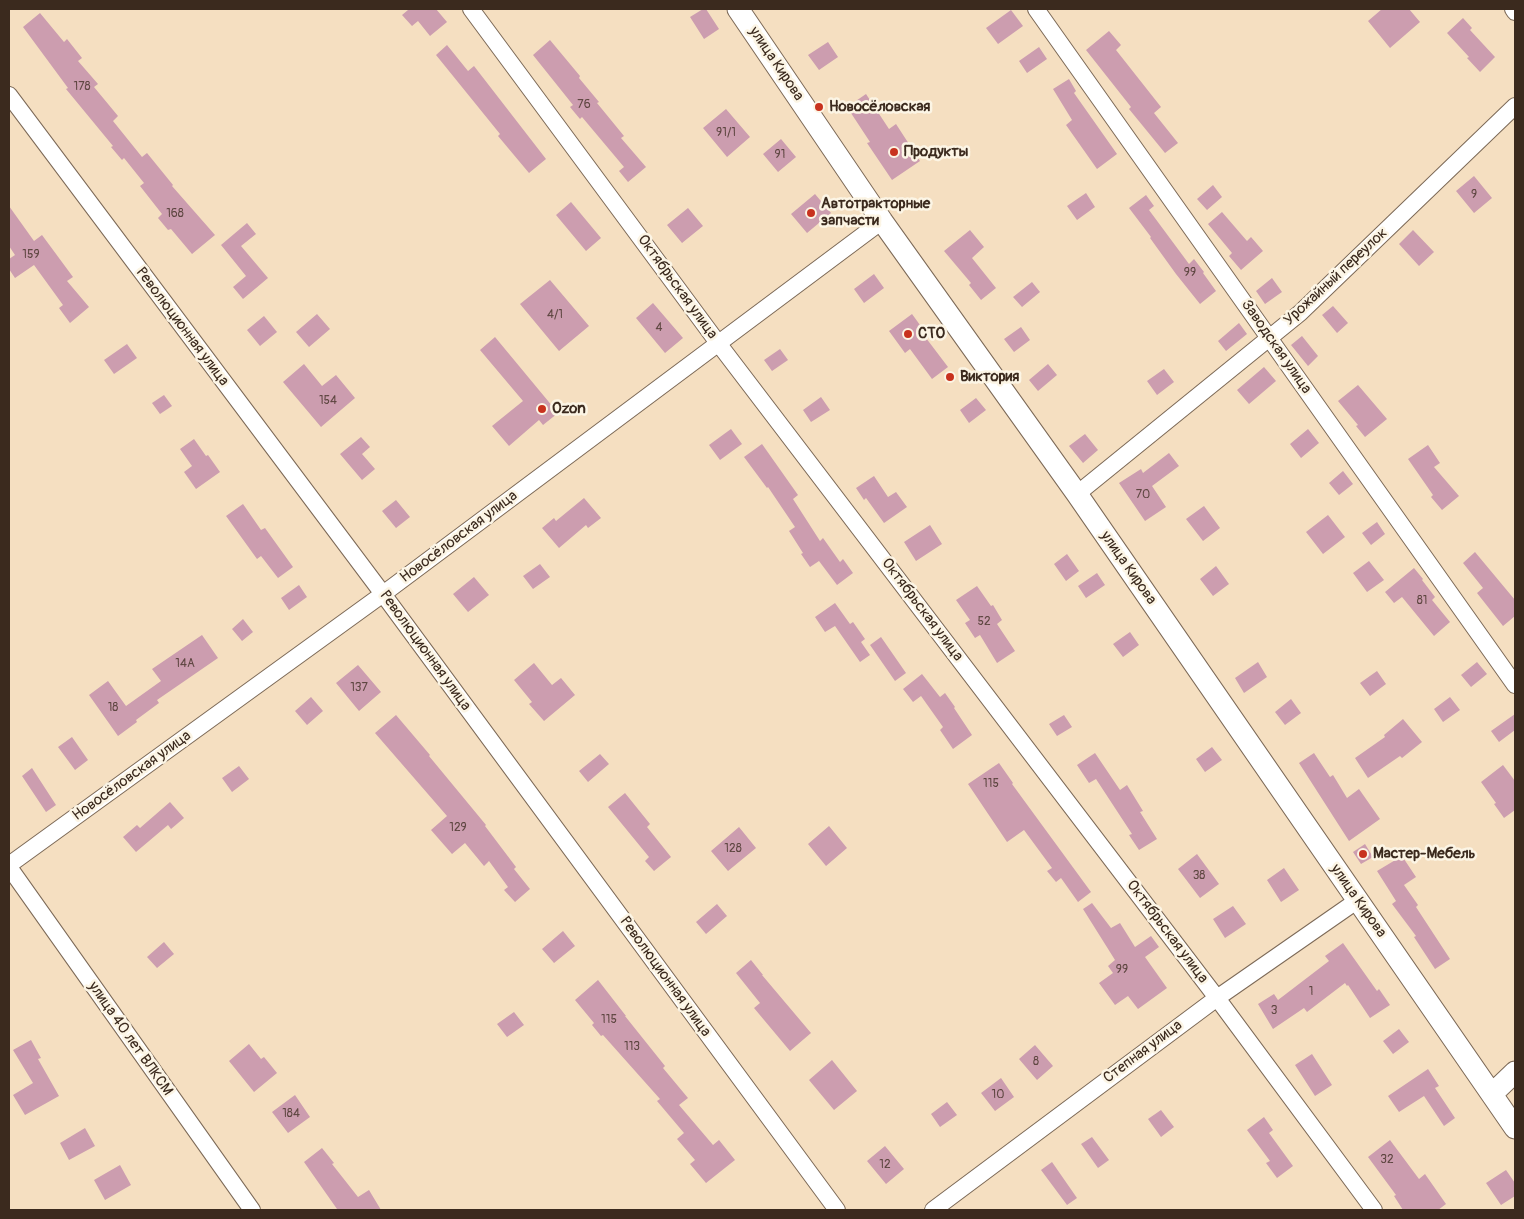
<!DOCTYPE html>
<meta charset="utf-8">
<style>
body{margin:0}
#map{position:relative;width:1524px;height:1219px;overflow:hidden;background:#f5dfc1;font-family:Pangolin,sans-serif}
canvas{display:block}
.frame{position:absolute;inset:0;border:10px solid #3b2a1e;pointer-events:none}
</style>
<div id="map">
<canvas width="1524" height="1219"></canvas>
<div class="frame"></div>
</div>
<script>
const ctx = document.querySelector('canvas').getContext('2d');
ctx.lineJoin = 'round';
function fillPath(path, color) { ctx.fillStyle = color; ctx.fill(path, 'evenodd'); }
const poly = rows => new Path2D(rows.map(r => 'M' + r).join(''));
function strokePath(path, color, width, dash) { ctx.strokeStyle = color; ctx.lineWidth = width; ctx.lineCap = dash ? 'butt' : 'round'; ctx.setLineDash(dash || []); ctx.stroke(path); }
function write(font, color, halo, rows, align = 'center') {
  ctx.font = font + ' Pangolin,sans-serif'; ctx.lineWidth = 5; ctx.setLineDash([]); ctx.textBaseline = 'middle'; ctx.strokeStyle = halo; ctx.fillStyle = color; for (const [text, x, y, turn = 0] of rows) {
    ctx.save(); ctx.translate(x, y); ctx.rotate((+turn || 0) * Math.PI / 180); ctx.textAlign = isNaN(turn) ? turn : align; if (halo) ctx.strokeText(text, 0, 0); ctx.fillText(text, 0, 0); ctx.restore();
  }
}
fillPath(poly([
 [407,9,436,9,447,22,430,36,418,21,412,26,402,15,408,10],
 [703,9,706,9,719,29,704,39,690,17],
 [1382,9,1409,9,1420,22,1390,48,1368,21],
 [1011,10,1023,26,998,44,986,28],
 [40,13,64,42,67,39,82,58,78,61,98,84,94,87,118,116,113,121,142,157,147,153,173,185,172,186,215,235,192,254,171,229,168,230,158,218,162,214,140,186,144,183,124,158,122,160,111,147,113,146,66,89,68,88,23,27],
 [1463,18,1472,28,1470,30,1495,57,1480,72,1467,58,1469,57,1447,33],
 [1109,31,1121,45,1116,50,1161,107,1154,113,1178,143,1165,153,1129,109,1131,107,1086,50],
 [550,40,580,76,579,78,599,102,597,103,624,136,621,138,646,167,628,182,619,171,624,167,582,117,580,119,570,107,573,105,533,55],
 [828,42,838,57,819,70,808,55],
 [447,45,468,71,474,66,546,159,529,173,498,136,500,134,436,55],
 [1039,47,1047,59,1027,73,1019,61],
 [1069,79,1076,91,1074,93,1117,154,1097,169,1066,125,1072,120,1053,89],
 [866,94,889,129,896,124,920,161,892,180,867,143,870,142,847,107],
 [726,109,750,137,727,157,703,128],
 [781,139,796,157,778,172,763,154],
 [1474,176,1492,198,1474,213,1456,191],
 [1213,185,1222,197,1207,210,1197,199],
 [1086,193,1095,207,1077,220,1067,206],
 [815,194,831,213,807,233,791,214],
 [1146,195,1154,206,1149,210,1189,264,1194,259,1204,272,1203,273,1216,291,1200,304,1176,274,1150,238,1151,237,1129,208],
 [571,202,601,238,586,251,556,215],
 [9,206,34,241,42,235,73,277,67,281,89,307,70,323,59,308,63,305,34,265,15,278,9,269,9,259,15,255,9,246],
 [688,208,703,226,682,243,667,225],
 [1222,212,1247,241,1251,237,1263,251,1241,270,1229,256,1232,253,1208,224],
 [247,223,256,234,241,246,268,278,243,299,233,287,246,276,221,245],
 [970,230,984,247,972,258,996,288,981,300,969,285,971,283,944,251],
 [1413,230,1434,252,1419,266,1399,244],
 [874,274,884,288,864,303,854,289],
 [1272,278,1282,292,1265,304,1256,291],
 [550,280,589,326,559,351,520,304],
 [1032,282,1040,292,1022,307,1013,297],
 [653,303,683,338,665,353,636,318],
 [1333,306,1348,323,1337,333,1322,315],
 [317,314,330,329,309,347,296,332],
 [912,314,928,336,926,338,948,367,932,379,910,349,905,353,889,331],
 [264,316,277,332,260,346,247,330],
 [1239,323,1247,334,1226,351,1218,341],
 [1021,327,1030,340,1014,352,1004,339],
 [1302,336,1318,356,1308,366,1291,345],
 [495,337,558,413,543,425,539,420,509,446,492,426,523,401,480,350],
 [127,344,137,358,114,374,104,360],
 [780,349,788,360,772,371,764,360],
 [304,364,322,386,336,375,355,398,321,427,283,382],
 [1048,364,1057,375,1038,391,1029,380],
 [1264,367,1276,381,1249,404,1237,390],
 [1164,369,1174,382,1157,395,1147,381],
 [1358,385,1387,419,1365,437,1356,426,1358,425,1338,401],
 [164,395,172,406,160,414,152,403],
 [821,397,830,410,811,422,803,410],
 [976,398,986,410,969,423,960,410],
 [731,429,742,444,720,460,709,445],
 [1308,429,1319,443,1301,458,1290,444],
 [1085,434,1098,450,1083,463,1069,446],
 [361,437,370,447,362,454,375,469,362,480,340,454],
 [194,439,206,456,208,455,220,472,196,489,184,472,192,466,180,449],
 [762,444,798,495,793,499,820,541,823,538,840,562,843,559,853,573,837,585,819,561,810,567,801,554,803,553,789,531,795,527,768,487,767,488,744,457],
 [1428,445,1440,463,1434,467,1459,496,1442,510,1431,497,1433,495,1408,459],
 [1169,453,1179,466,1152,486,1166,507,1145,521,1119,483,1141,469,1143,473],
 [1343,471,1353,484,1339,495,1329,483],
 [874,476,888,497,896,492,907,507,884,523,866,498,864,500,856,488],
 [584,498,601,518,588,528,586,525,559,548,542,528,554,518,556,521],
 [396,500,410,517,396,528,382,511],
 [243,504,261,530,265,528,293,567,278,578,261,556,257,559,226,516],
 [1204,506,1220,528,1203,541,1186,519],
 [1328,515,1345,537,1323,554,1306,532],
 [1377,522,1385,534,1371,545,1362,533],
 [930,525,942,544,916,561,904,542],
 [1475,552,1515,600,1515,616,1503,626,1477,593,1483,588,1463,563],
 [1067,554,1079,571,1066,581,1054,564],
 [1369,561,1384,580,1367,592,1353,573],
 [540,564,550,577,533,589,523,576],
 [1216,566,1229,584,1213,596,1200,579],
 [1414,568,1423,579,1422,580,1435,597,1432,600,1450,622,1434,636,1402,597,1394,603,1385,592],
 [1097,573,1105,585,1086,598,1078,586],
 [474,577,489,595,468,612,453,594],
 [299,585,307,597,289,610,281,598],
 [977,586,991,606,993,605,1002,620,997,624,1015,651,997,663,980,635,975,638,965,623,970,620,956,600],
 [835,603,850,624,853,622,865,639,861,642,870,655,860,662,835,626,825,632,815,617],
 [243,619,253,632,242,641,232,629],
 [1130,632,1139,645,1123,657,1113,644],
 [202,635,218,658,157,700,159,703,136,720,137,722,118,736,89,695,108,681,126,706,161,681,152,669],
 [881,637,906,673,895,681,870,645],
 [1258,662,1267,677,1244,693,1235,678],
 [1477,662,1487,674,1471,687,1461,675],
 [534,663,552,685,561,678,575,695,544,721,529,704,532,702,514,680],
 [358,665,381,692,359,711,336,683],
 [1377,671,1386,684,1370,696,1360,683],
 [922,674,940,697,945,693,955,707,954,708,972,735,953,749,940,730,943,727,921,696,913,702,903,689],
 [311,697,323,711,307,725,295,711],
 [1450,697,1460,710,1443,722,1434,709],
 [1291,699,1301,713,1285,725,1275,712],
 [1515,714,1515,730,1499,742,1491,731],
 [396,715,430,755,429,756,486,825,485,826,516,867,514,869,530,889,515,902,504,890,508,887,489,861,484,866,465,843,452,854,431,830,447,816,375,733],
 [1064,715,1072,727,1057,736,1049,724],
 [1403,719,1422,742,1402,758,1400,756,1368,778,1355,758,1385,737,1384,735],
 [72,737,88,760,75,770,58,747],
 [1212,747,1222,760,1205,772,1196,759],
 [1095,753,1120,790,1127,785,1143,811,1140,812,1157,839,1139,850,1129,835,1132,834,1096,779,1089,783,1077,765],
 [1314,753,1330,777,1333,775,1347,798,1359,789,1380,819,1349,841,1299,763],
 [600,754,609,764,588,782,579,771],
 [999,763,1013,783,1012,784,1091,892,1078,902,1061,878,1056,882,1047,871,1052,868,1024,830,1007,842,968,784],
 [1503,765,1515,781,1515,810,1504,818,1494,804,1496,803,1481,782],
 [239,766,249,779,232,792,222,778],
 [32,768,56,805,46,812,22,776],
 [625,793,650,824,647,827,671,857,654,871,645,861,649,857,608,807],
 [170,802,184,818,171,829,168,825,136,852,123,837,137,825,140,828],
 [829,826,847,848,826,866,808,844],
 [739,827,756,848,728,871,711,851],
 [1365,844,1373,857,1361,864,1353,852],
 [1197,854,1219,884,1200,898,1178,869],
 [1402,856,1416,877,1404,885,1418,905,1416,907,1450,959,1435,969,1414,937,1416,936,1392,904,1396,901,1377,871],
 [1284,868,1299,890,1281,902,1267,880],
 [1092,903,1111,928,1120,923,1135,947,1151,936,1159,947,1145,957,1167,988,1138,1009,1128,996,1115,1005,1099,983,1113,973,1108,966,1115,960,1083,909],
 [717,904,727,916,706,934,696,922],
 [1233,906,1246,924,1225,938,1213,919],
 [563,931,575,946,554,963,542,949],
 [164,942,174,954,157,968,147,957],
 [1343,943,1377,991,1379,989,1390,1005,1370,1018,1348,985,1347,986,1345,983,1307,1012,1304,1008,1273,1029,1258,1004,1274,994,1278,1000,1329,961,1325,956],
 [751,960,763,975,762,975,811,1033,790,1051,754,1008,760,1003,736,973],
 [598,980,626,1016,625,1016,665,1066,663,1068,688,1098,679,1105,713,1145,719,1140,735,1160,706,1183,690,1164,695,1160,677,1139,684,1133,657,1101,660,1099,603,1035,601,1036,592,1025,594,1023,575,1000],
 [514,1012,524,1025,507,1037,497,1024],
 [1399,1029,1409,1042,1393,1054,1383,1041],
 [31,1040,41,1058,38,1059,59,1096,25,1115,13,1095,33,1083,13,1050],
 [249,1044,261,1059,264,1057,277,1073,254,1092,229,1061],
 [1035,1045,1053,1066,1037,1080,1019,1059],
 [1312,1054,1332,1085,1315,1096,1295,1065],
 [832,1060,857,1091,834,1110,809,1080],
 [1428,1069,1439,1086,1435,1088,1455,1118,1444,1126,1424,1096,1399,1112,1388,1096],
 [1001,1078,1014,1097,995,1111,981,1093],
 [295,1095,310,1117,288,1133,272,1112],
 [947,1102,957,1115,940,1127,931,1114],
 [1161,1110,1174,1127,1161,1137,1148,1119],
 [1264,1117,1273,1130,1269,1133,1293,1166,1277,1178,1266,1163,1270,1161,1247,1130],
 [85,1128,95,1146,69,1160,60,1143],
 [1092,1137,1109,1160,1098,1168,1081,1144],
 [1390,1140,1419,1179,1425,1174,1446,1204,1438,1210,1403,1210,1394,1196,1396,1195,1368,1157],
 [885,1146,904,1169,886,1184,867,1161],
 [322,1148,334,1163,332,1164,358,1197,369,1190,381,1210,335,1210,337,1209,304,1162],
 [1052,1162,1077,1198,1067,1205,1041,1170],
 [120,1165,131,1185,105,1200,94,1180],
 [1506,1170,1515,1183,1515,1196,1501,1205,1486,1183]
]), '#cc9daf');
const minor = poly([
 [471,9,718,343,1217,998,1374,1210],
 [1036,9,1515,685],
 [1513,9,1515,12],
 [9,95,383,594,837,1210],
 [1077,494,1300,313,1515,106],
 [9,865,383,594,882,221],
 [9,867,252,1210],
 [933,1210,1217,998,1358,900]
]);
const tertiary = poly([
 [738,9,882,221,1077,494,1515,1128],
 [1492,1094,1515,1072]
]);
strokePath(minor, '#7c6957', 18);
strokePath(tertiary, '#7c6957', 23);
strokePath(minor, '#fff', 16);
strokePath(tertiary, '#fff', 21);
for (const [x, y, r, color] of [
 [819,107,5,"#c8321e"],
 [894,152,5,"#c8321e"],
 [811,213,5,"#c8321e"],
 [908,334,5,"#c8321e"],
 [950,377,5,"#c8321e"],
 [542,409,5,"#c8321e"],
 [1363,854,5,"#c8321e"]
]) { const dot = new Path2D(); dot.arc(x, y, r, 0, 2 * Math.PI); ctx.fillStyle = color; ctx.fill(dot); strokePath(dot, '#fcf5e5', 2); }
write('12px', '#5f4742', null, [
 ["178",82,87],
 ["76",584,105],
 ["91/1",726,133],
 ["91",780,155],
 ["9",1474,195],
 ["168",175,214],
 ["159",31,255],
 ["99",1190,273],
 ["4/1",555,315],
 ["4",659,328],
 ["154",328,401],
 ["70",1143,495],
 ["81",1422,601],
 ["52",984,622],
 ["14А",185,664],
 ["137",359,688],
 ["18",113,708],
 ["115",991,784],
 ["129",458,828],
 ["128",733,849],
 ["38",1199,876],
 ["99",1122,970],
 ["1",1311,992],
 ["3",1274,1011],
 ["115",609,1020],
 ["113",632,1047],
 ["8",1036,1062],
 ["10",998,1095],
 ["184",291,1114],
 ["32",1387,1160],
 ["12",885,1165]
]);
write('15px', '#3b2a1e', '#fcf5e5', [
 ["улица Кирова",776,64,56],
 ["Урожайный переулок",1336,277,-43],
 ["Октябрьская улица",677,287,54],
 ["Революционная улица",182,327,53],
 ["Заводская улица",1276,347,55],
 ["Новосёловская улица",459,537,-37],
 ["улица Кирова",1128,568,55],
 ["Октябрьская улица",922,610,53],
 ["Революционная улица",425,651,54],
 ["Новосёловская улица",132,776,-36],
 ["улица Кирова",1358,901,55],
 ["Октябрьская улица",1167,932,53],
 ["Революционная улица",665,977,54],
 ["улица 40 лет ВЛКСМ",130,1039,55],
 ["Степная улица",1143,1052,-37]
]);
write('bold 15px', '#3b2a1e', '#fcf5e5', [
 ["Новосёловская",829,107],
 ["Продукты",904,152],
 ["Автотракторные",821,204],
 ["запчасти",821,221],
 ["СТО",918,334],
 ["Виктория",960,377],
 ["Ozon",552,409],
 ["Мастер-Мебель",1373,854]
], 'left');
</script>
